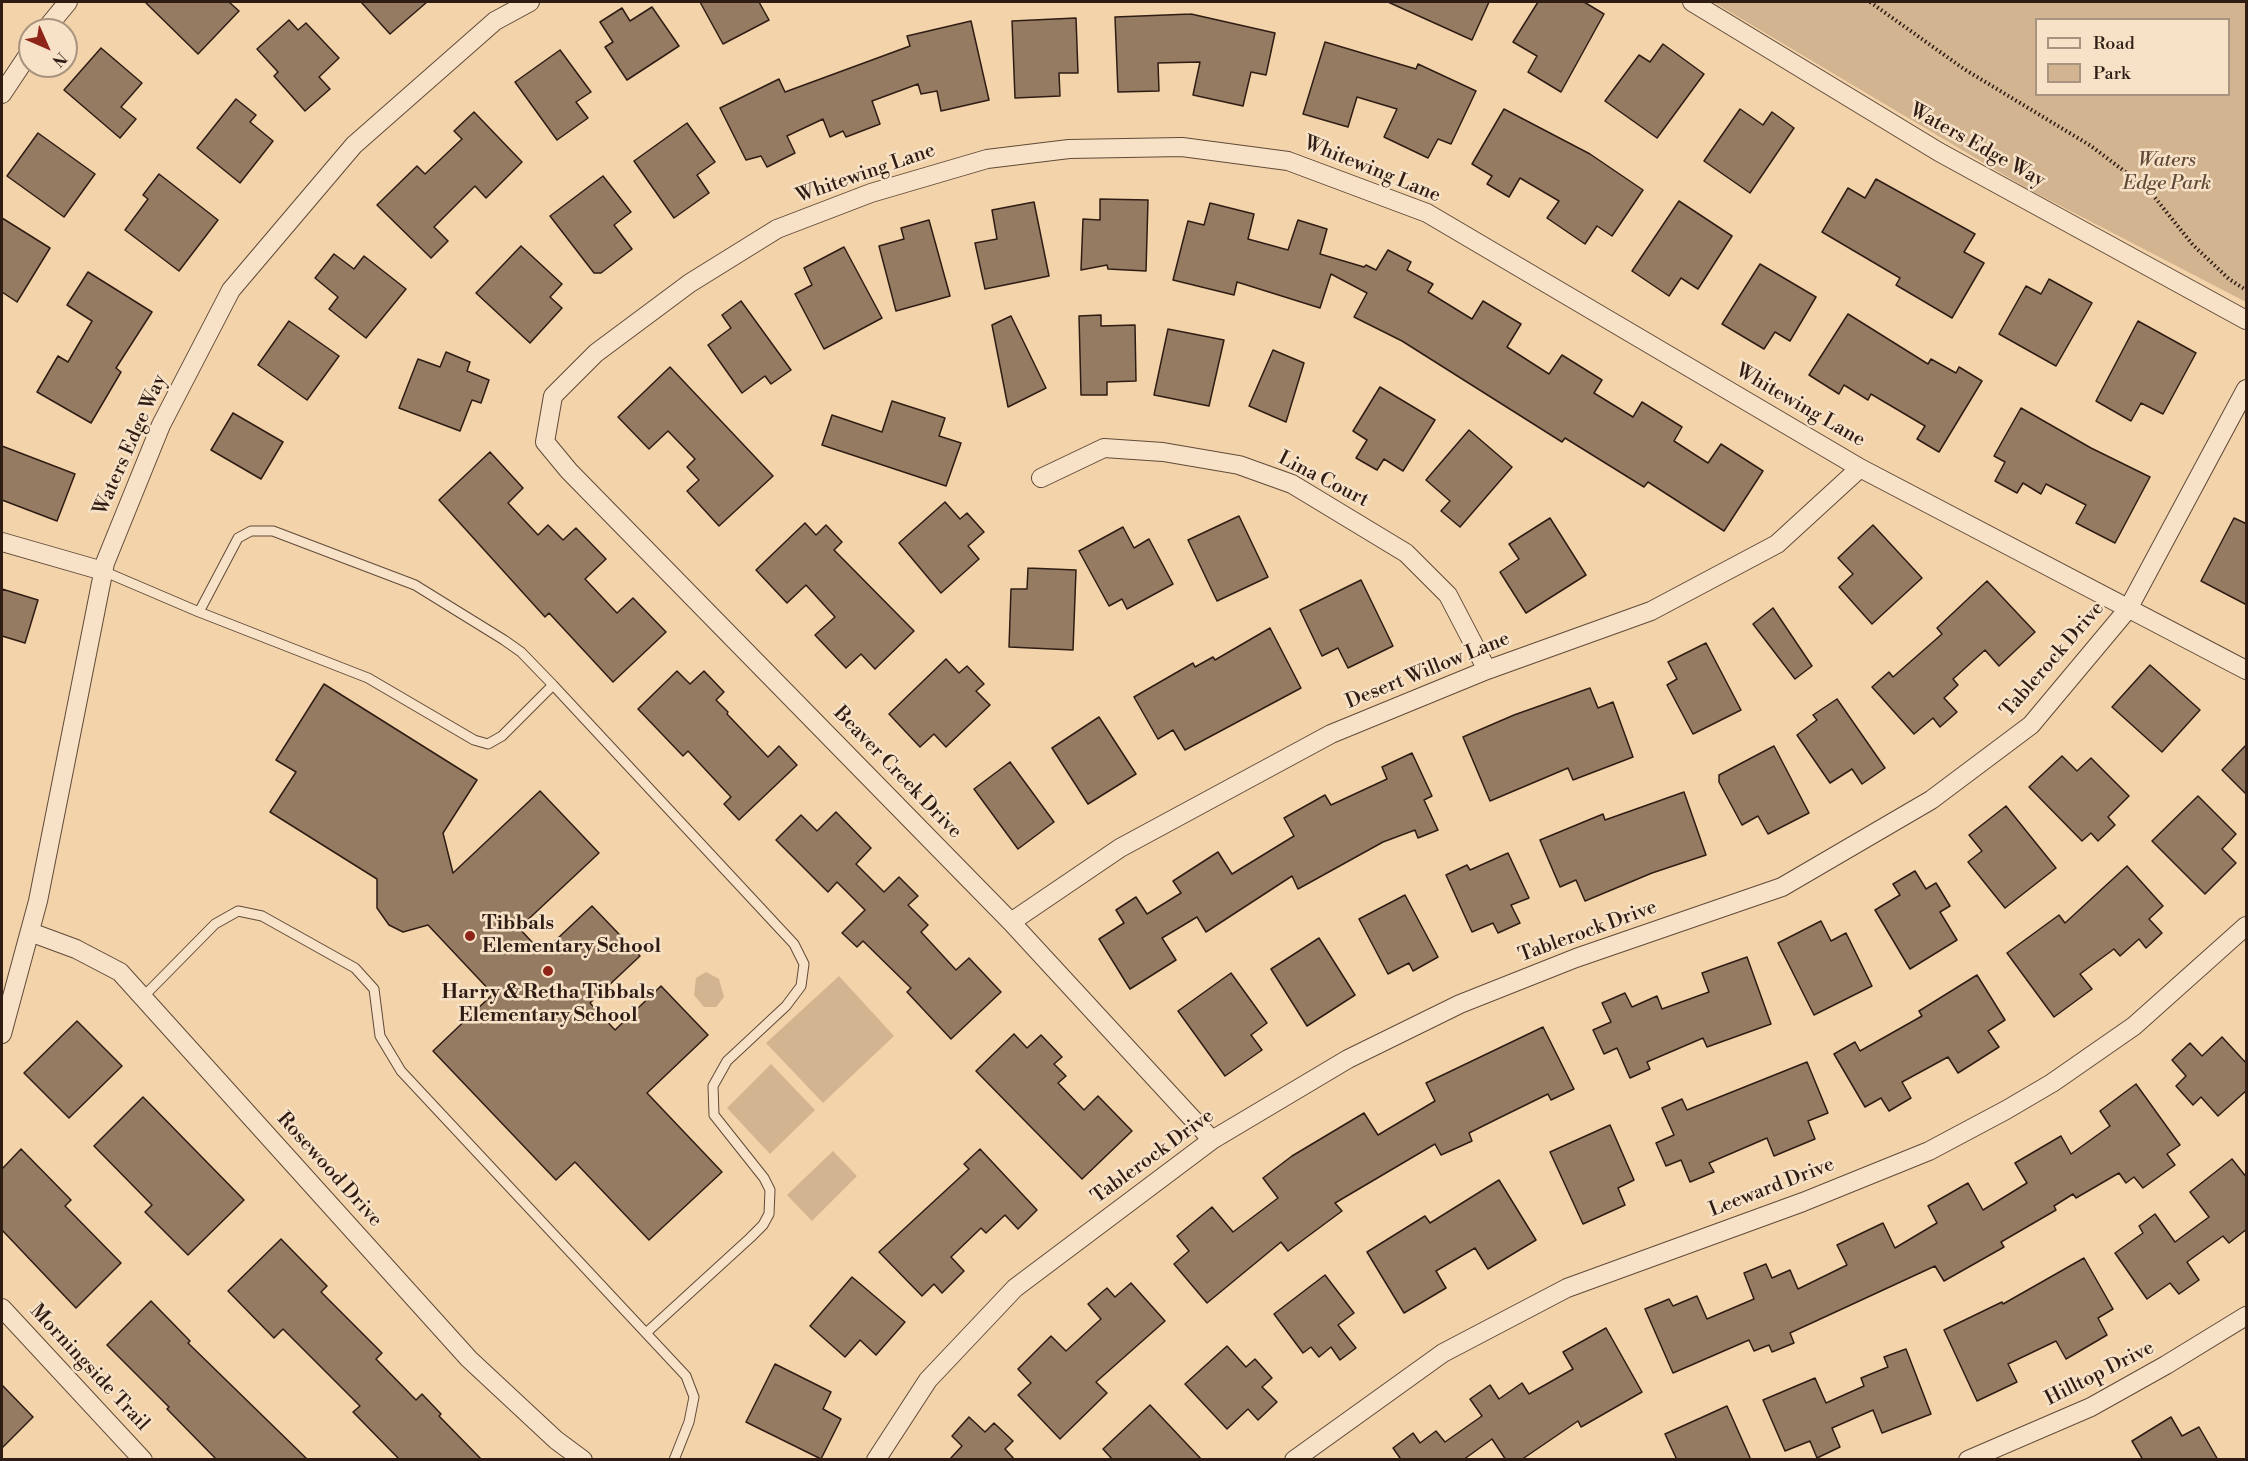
<!DOCTYPE html>
<style>
body{margin:0}
#map{position:relative;width:2248px;height:1461px;overflow:hidden;background:#f3d3a9;font-family:"Libre Bodoni",serif}
canvas{display:block}
.frame{position:absolute;inset:0;border:3px solid #2f1c14;pointer-events:none}
.legend{position:absolute;left:2035px;top:18px;width:195px;height:78px;box-sizing:border-box;background:#f7e2c7;border:2px solid #a7937f;margin:0;padding:8px 10px;list-style:none;font-size:18px;color:#2f1c14}
.legend li{display:flex;align-items:center;gap:12px;height:30px}
.legend b{width:30px;border:2px solid #a7937f}
.north{position:absolute;left:18px;top:18px;width:60px;height:60px;box-sizing:border-box;background:#f7e2c7;border:2px solid #a7937f;border-radius:50%;rotate:135deg;font-size:16px;font-weight:700;line-height:24px;text-align:center;color:#2f1c14}
.north::after{content:'';display:block;margin:auto;width:21px;height:27px;background:#8f2418;clip-path:polygon(50% 0,100% 100%,50% 72%,0 100%)}
</style>
<div id="map">
<canvas width="2248" height="1461"></canvas>
<div class="frame"></div>
<ul class="legend">
<li><b style="height:8px;background:#f7e2c7"></b>Road</li>
<li><b style="height:16px;background:#d2b490"></b>Park</li>
</ul>
<div class="north">N</div>
</div>
<script>
const ctx = document.querySelector('canvas').getContext('2d');
ctx.lineJoin = 'round';
function fillPath(path, color) { ctx.fillStyle = color; ctx.fill(path, 'evenodd'); }
const poly = rows => new Path2D(rows.map(r => 'M' + r).join(''));
function strokePath(path, color, width, dash) { ctx.strokeStyle = color; ctx.lineWidth = width; ctx.lineCap = dash ? 'butt' : 'round'; ctx.setLineDash(dash || []); ctx.stroke(path); }
function write(font, color, halo, rows, align = 'center') {
  ctx.font = font + ' "Libre Bodoni",serif'; ctx.lineWidth = 5; ctx.setLineDash([]); ctx.textBaseline = 'middle'; ctx.strokeStyle = halo; ctx.fillStyle = color; for (const [text, x, y, turn = 0] of rows) {
    ctx.save(); ctx.translate(x, y); ctx.rotate((+turn || 0) * Math.PI / 180); ctx.textAlign = isNaN(turn) ? turn : align; if (halo) ctx.strokeText(text, 0, 0); ctx.fillText(text, 0, 0); ctx.restore();
  }
}
fillPath(poly([
 [1713,2,2246,2,2246,302,2026,188],
 [2036,20,2228,20,2228,94,2036,94],
 [706,972,719,979,724,997,716,1007,704,1007,694,995,696,978],
 [839,976,894,1036,823,1103,766,1043],
 [771,1064,815,1110,770,1154,727,1108],
 [833,1151,857,1176,812,1221,787,1195]
]), '#d2b490');
const building = poly([
 [145,2,229,2,239,11,198,54,145,2],
 [361,2,427,2,390,34,361,2],
 [700,2,759,2,769,20,723,44,700,2],
 [1388,2,1489,2,1472,40,1388,2],
 [1538,2,1584,2,1604,14,1561,92,1528,72,1537,56,1513,42,1538,2],
 [652,7,679,46,627,80,605,47,613,42,600,22,622,8,630,21,652,7],
 [1191,14,1275,33,1266,75,1251,72,1243,106,1193,95,1200,62,1158,63,1159,91,1118,92,1115,17,1191,14],
 [1076,18,1078,73,1059,73,1060,96,1015,98,1012,21,1076,18],
 [289,20,298,30,306,23,339,58,319,77,330,89,305,111,274,76,278,72,257,49,289,20],
 [971,21,989,100,941,111,937,91,921,94,918,84,872,101,880,124,846,137,843,131,830,137,823,119,787,136,795,153,767,167,761,156,746,160,720,108,779,79,785,92,910,46,907,36,971,21],
 [1325,42,1416,69,1418,64,1476,91,1451,144,1438,139,1428,158,1384,137,1397,109,1357,97,1348,127,1303,114,1325,42],
 [1663,44,1704,74,1657,138,1605,101,1639,55,1650,62,1663,44],
 [101,48,142,83,121,107,136,119,120,138,64,90,101,48],
 [560,50,591,92,576,102,588,118,557,140,515,82,560,50],
 [236,99,256,115,250,122,273,141,240,183,197,148,236,99],
 [1504,109,1590,154,1643,190,1612,236,1597,226,1585,244,1547,218,1559,201,1520,178,1509,197,1487,184,1492,176,1472,164,1504,109],
 [1740,109,1763,125,1772,112,1794,128,1750,193,1704,161,1740,109],
 [474,112,522,162,486,198,475,186,434,227,448,241,431,258,377,205,417,166,425,174,462,139,454,131,474,112],
 [687,123,715,162,697,175,709,193,674,218,634,161,687,123],
 [38,133,95,174,64,217,7,176,38,133],
 [159,174,218,220,179,271,125,230,148,199,143,195,159,174],
 [603,176,631,212,614,225,632,249,601,273,594,273,550,216,603,176],
 [1876,179,1975,234,1964,252,1984,263,1952,318,1896,285,1900,278,1822,232,1848,188,1865,198,1876,179],
 [1100,199,1148,200,1146,271,1108,269,1107,265,1081,270,1083,219,1100,220,1100,199],
 [1679,201,1732,236,1698,289,1681,278,1669,296,1632,271,1679,201],
 [1034,202,1049,276,985,289,975,243,997,239,992,210,1034,202],
 [1210,203,1254,214,1248,239,1288,250,1298,220,1327,229,1320,254,1364,267,1366,265,1376,270,1388,250,1411,262,1407,270,1433,284,1428,292,1472,319,1483,301,1521,324,1507,347,1549,374,1562,355,1602,380,1594,393,1633,417,1642,402,1682,427,1674,441,1708,463,1721,444,1763,471,1724,531,1648,482,1644,487,1565,438,1562,442,1402,341,1354,317,1367,293,1331,274,1320,308,1237,282,1234,295,1173,280,1188,221,1204,225,1210,203],
 [2,218,50,248,17,302,2,292,2,218],
 [929,220,950,296,896,311,879,246,904,239,901,228,929,220],
 [521,246,562,284,550,297,562,308,530,343,476,293,521,246],
 [844,247,882,318,824,349,795,294,812,285,804,268,844,247],
 [334,254,354,269,364,256,406,289,366,338,329,309,338,297,315,278,334,254],
 [1760,264,1816,297,1790,341,1775,332,1764,349,1722,324,1760,264],
 [88,272,152,312,116,368,121,372,91,423,37,392,58,356,68,362,92,321,67,305,88,272],
 [2049,279,2092,303,2056,366,1999,334,2026,286,2041,294,2049,279],
 [741,301,791,370,771,384,765,376,742,393,708,345,731,328,722,315,741,301],
 [1848,314,1928,364,1931,359,1956,373,1959,367,1982,381,1939,452,1917,439,1925,426,1871,394,1868,400,1844,385,1839,394,1809,375,1848,314],
 [1101,315,1101,326,1135,325,1136,381,1107,382,1107,395,1081,395,1079,316,1101,315],
 [1011,316,1046,388,1008,407,992,325,1011,316],
 [289,321,339,356,307,400,258,365,289,321],
 [2138,321,2196,353,2163,414,2141,403,2131,421,2096,401,2138,321],
 [1168,329,1224,340,1209,406,1154,395,1168,329],
 [1273,350,1304,363,1286,422,1249,406,1273,350],
 [446,352,470,362,467,371,489,380,481,403,472,400,460,431,399,408,418,359,440,367,446,352],
 [670,367,773,476,719,526,687,491,699,480,687,467,695,459,668,431,649,449,618,417,670,367],
 [1380,387,1435,420,1403,471,1384,459,1377,470,1356,458,1367,440,1353,431,1380,387],
 [892,401,945,418,939,436,961,443,946,486,822,445,832,415,882,432,892,401],
 [2021,408,2091,448,2150,477,2115,543,2076,523,2086,505,2046,484,2041,494,2023,483,2017,493,1995,481,2005,462,1994,456,2021,408],
 [233,413,283,442,261,479,211,450,233,413],
 [1469,430,1512,467,1460,527,1441,511,1450,501,1426,480,1469,430],
 [2,446,75,474,57,521,2,500,2,446],
 [490,452,523,488,508,503,538,535,548,525,563,540,576,528,606,559,585,579,617,613,633,598,666,632,613,682,549,613,545,617,439,500,490,452],
 [945,502,960,519,967,513,984,532,968,546,979,559,941,593,899,543,945,502],
 [1239,516,1268,577,1217,601,1188,540,1239,516],
 [1550,518,1586,575,1526,613,1500,572,1519,559,1509,544,1550,518],
 [2234,518,2247,524,2247,605,2201,581,2234,518],
 [805,523,816,535,826,525,842,542,834,550,914,631,875,669,861,654,846,668,815,635,835,617,806,585,787,603,756,570,805,523],
 [1873,525,1922,578,1872,624,1839,587,1853,574,1838,558,1873,525],
 [1123,527,1134,548,1149,539,1173,584,1127,609,1122,599,1109,606,1079,551,1123,527],
 [1028,568,1076,570,1073,650,1009,647,1011,589,1027,589,1028,568],
 [1361,580,1393,646,1348,668,1338,648,1322,656,1300,610,1361,580],
 [1987,581,2035,632,1999,666,1985,650,1953,679,1958,685,1944,698,1957,712,1940,727,1933,718,1914,734,1872,687,1889,672,1893,677,1942,634,1937,628,1987,581],
 [2,589,38,600,25,643,2,636,2,589],
 [1773,608,1812,666,1795,679,1753,624,1773,608],
 [1270,628,1301,688,1185,750,1173,730,1158,739,1134,697,1193,663,1195,667,1213,657,1215,660,1270,628],
 [1706,643,1741,710,1693,734,1667,685,1677,679,1668,662,1706,643],
 [946,659,959,673,967,666,984,684,976,691,990,705,946,747,934,734,920,747,889,714,946,659],
 [2150,665,2200,710,2162,752,2112,707,2150,665],
 [677,671,690,684,704,671,724,692,716,700,728,712,727,714,768,757,779,746,797,765,739,820,724,804,731,797,688,751,683,756,638,709,677,671],
 [324,684,477,780,443,833,453,873,540,791,599,853,519,928,542,953,592,906,640,956,590,1003,615,1030,661,986,708,1035,647,1093,722,1172,649,1240,575,1162,556,1180,433,1051,493,994,428,925,403,932,389,925,377,908,377,879,270,812,296,772,276,760,324,684],
 [1590,688,1598,708,1613,702,1633,757,1573,780,1568,768,1490,801,1463,737,1514,715,1590,688],
 [1837,699,1885,768,1862,784,1852,769,1830,783,1797,735,1817,720,1813,715,1837,699],
 [1099,717,1136,774,1088,804,1052,748,1099,717],
 [2247,744,2247,795,2222,770,2247,744],
 [1774,746,1809,813,1768,834,1758,816,1742,825,1719,782,1719,775,1774,746],
 [1412,753,1432,796,1424,800,1438,830,1418,838,1415,830,1383,842,1298,889,1292,876,1206,932,1197,917,1162,938,1176,960,1130,989,1099,939,1124,923,1116,910,1136,897,1147,914,1181,893,1173,881,1218,852,1232,874,1294,836,1284,818,1325,795,1331,805,1387,779,1382,767,1412,753],
 [2062,756,2077,771,2091,758,2129,796,2108,817,2115,825,2098,841,2091,833,2082,841,2029,787,2062,756],
 [1010,762,1054,822,1018,849,974,789,1010,762],
 [1684,792,1706,855,1652,873,1585,901,1576,880,1560,887,1540,840,1603,814,1605,820,1684,792],
 [2198,796,2236,834,2222,849,2236,863,2205,894,2152,841,2198,796],
 [2006,806,2056,868,2005,908,1968,862,1982,851,1969,835,2006,806],
 [836,812,871,848,856,864,884,892,899,877,918,896,908,905,928,925,921,932,956,970,969,958,1001,992,951,1039,907,992,911,988,863,941,857,947,842,933,865,910,837,882,828,892,776,840,801,815,817,831,836,812],
 [1508,853,1529,898,1511,905,1520,923,1498,933,1493,923,1472,932,1446,875,1467,865,1470,870,1508,853],
 [2127,866,2163,906,2149,919,2162,933,2146,948,2139,939,2120,956,2114,949,2080,974,2092,989,2054,1017,2007,953,2059,915,2065,923,2127,866],
 [1915,871,1926,889,1936,883,1950,906,1940,912,1957,940,1910,969,1875,910,1900,895,1893,884,1915,871],
 [1405,895,1438,957,1413,971,1409,963,1388,974,1359,919,1405,895],
 [1821,921,1831,941,1846,933,1872,986,1814,1015,1778,943,1821,921],
 [1319,938,1355,995,1307,1026,1271,969,1319,938],
 [1747,957,1771,1024,1707,1047,1703,1038,1647,1062,1650,1069,1630,1078,1617,1048,1604,1054,1593,1030,1611,1022,1602,1003,1625,993,1632,1007,1657,996,1662,1009,1709,992,1702,973,1747,957],
 [1231,973,1267,1023,1251,1035,1262,1050,1225,1076,1178,1011,1231,973],
 [1977,975,2005,1020,1988,1031,1999,1047,1958,1073,1948,1057,1902,1082,1911,1098,1889,1111,1881,1098,1865,1107,1834,1054,1855,1042,1860,1051,1922,1016,1919,1011,1977,975],
 [77,1021,122,1066,69,1118,24,1073,77,1021],
 [1543,1027,1574,1089,1551,1100,1548,1094,1497,1119,1469,1133,1472,1141,1441,1155,1435,1144,1335,1203,1342,1211,1288,1251,1281,1242,1207,1303,1174,1264,1189,1251,1177,1236,1212,1207,1233,1232,1278,1198,1263,1178,1292,1156,1364,1113,1378,1135,1435,1101,1426,1083,1543,1027],
 [1014,1034,1027,1048,1041,1035,1062,1057,1054,1064,1066,1076,1058,1083,1084,1110,1098,1096,1132,1131,1082,1179,976,1071,1014,1034],
 [2222,1037,2247,1064,2247,1090,2218,1116,2201,1097,2193,1105,2176,1086,2186,1076,2172,1060,2190,1043,2202,1056,2222,1037],
 [1807,1062,1828,1113,1808,1121,1815,1139,1774,1156,1767,1138,1709,1163,1714,1172,1690,1182,1681,1160,1666,1166,1656,1143,1674,1135,1662,1108,1682,1099,1687,1110,1807,1062],
 [2136,1084,2180,1145,2167,1154,2175,1165,2143,1188,2134,1177,2126,1183,2119,1173,2076,1198,2073,1194,2054,1206,2056,1210,2001,1242,2004,1247,1944,1281,1935,1266,1790,1333,1794,1343,1772,1352,1769,1345,1754,1351,1749,1340,1673,1373,1645,1309,1669,1299,1673,1306,1697,1296,1707,1319,1754,1299,1744,1273,1766,1264,1772,1278,1790,1270,1798,1289,1847,1265,1837,1245,1883,1223,1895,1248,1937,1223,1928,1206,1968,1183,1983,1210,2027,1183,2015,1163,2061,1136,2071,1154,2110,1126,2100,1111,2136,1084],
 [143,1097,244,1200,188,1255,145,1212,152,1205,94,1146,143,1097],
 [1610,1125,1634,1180,1618,1188,1625,1205,1583,1224,1550,1152,1610,1125],
 [21,1149,71,1200,65,1206,121,1263,76,1308,2,1230,2,1169,21,1149],
 [980,1149,1037,1210,1018,1229,1005,1215,986,1233,981,1228,951,1257,964,1271,942,1293,934,1284,922,1296,879,1252,969,1169,964,1164,980,1149],
 [2232,1159,2247,1178,2247,1229,2229,1243,2223,1236,2187,1262,2199,1280,2179,1294,2170,1283,2147,1299,2115,1253,2143,1233,2139,1226,2155,1214,2175,1242,2209,1217,2190,1192,2232,1159],
 [1499,1180,1536,1240,1488,1269,1475,1248,1436,1271,1446,1288,1404,1313,1367,1252,1425,1216,1430,1223,1499,1180],
 [281,1239,327,1286,321,1292,382,1353,376,1359,416,1400,422,1394,441,1414,439,1416,482,1460,400,1460,353,1412,360,1406,283,1329,274,1338,228,1291,281,1239],
 [2084,1258,2113,1309,2098,1318,2107,1335,2066,1359,2056,1341,2008,1364,2017,1382,1977,1401,1944,1330,2002,1302,2003,1304,2084,1258],
 [1325,1275,1354,1313,1338,1325,1356,1348,1340,1360,1331,1347,1319,1357,1311,1347,1303,1353,1274,1314,1325,1275],
 [852,1277,905,1322,876,1355,860,1340,845,1357,810,1326,852,1277],
 [1131,1283,1165,1321,1096,1382,1107,1393,1060,1439,1018,1395,1031,1383,1018,1369,1051,1336,1066,1351,1101,1319,1088,1304,1107,1288,1115,1297,1131,1283],
 [151,1301,190,1341,188,1343,308,1460,217,1460,167,1409,169,1407,107,1345,151,1301],
 [1606,1328,1642,1392,1581,1427,1578,1421,1521,1460,1506,1460,1492,1439,1463,1460,1397,1460,1400,1458,1393,1448,1413,1433,1420,1443,1436,1431,1445,1442,1482,1416,1470,1399,1490,1385,1499,1399,1522,1383,1529,1394,1573,1369,1563,1352,1606,1328],
 [1227,1346,1246,1367,1255,1359,1272,1378,1262,1387,1277,1402,1258,1420,1248,1409,1227,1429,1185,1384,1227,1346],
 [1906,1349,1931,1414,1882,1433,1873,1410,1832,1428,1840,1447,1817,1458,1810,1441,1785,1451,1763,1400,1815,1378,1826,1403,1864,1386,1861,1378,1888,1367,1884,1357,1906,1349],
 [775,1364,831,1392,823,1409,841,1419,821,1459,746,1422,775,1364],
 [2,1385,33,1417,2,1448,2,1385],
 [1150,1405,1202,1460,1113,1460,1103,1449,1150,1405],
 [1727,1406,1751,1460,1677,1460,1665,1434,1727,1406],
 [969,1417,985,1432,994,1423,1013,1441,1005,1449,1015,1460,949,1460,962,1446,952,1436,969,1417],
 [2171,1417,2182,1436,2199,1427,2218,1460,2143,1460,2132,1441,2171,1417]
]);
fillPath(building, '#957b61');
strokePath(building, '#2f1c14', 1.5);
const service = poly([
 [103,571,199,612,368,678,474,740,488,744,502,736,553,685,521,652,504,640,415,585,273,531,251,531,238,538,199,612],
 [553,685,794,944,804,964,801,986,786,1006,727,1061,713,1086,714,1115,764,1178,770,1190,769,1214,763,1225,750,1238,646,1333],
 [143,997,215,924,238,911,262,916,355,968,374,989,380,1036,401,1071,686,1376,694,1397,689,1422,674,1460]
]);
const minor = poly([
 [1692,2,1939,152,2246,320],
 [45,30,68,2],
 [2,94,30,52],
 [1041,478,1104,448,1163,452,1239,465,1292,484,1406,553,1448,595,1487,670],
 [2,542,103,571],
 [1011,922,1120,848,1331,734,1487,670,1651,611,1777,544,1860,468],
 [30,932,76,949,120,972,469,1359,556,1440,583,1460],
 [2,1034,38,901,105,563,161,425,231,290,354,145,495,21,530,2],
 [1212,1140,1011,922,569,471,545,442,553,396,596,353,690,283,777,229,871,193,987,159,1069,149,1182,147,1288,161,1427,213,1860,468,2246,670],
 [2,1308,143,1460],
 [876,1460,928,1380,1015,1288,1212,1140,1348,1059,1460,1004,1576,958,1782,887,1931,800,2031,725,2128,609,2246,389],
 [1294,1460,1443,1353,1567,1288,1803,1202,1929,1151,2006,1110,2052,1083,2134,1026,2246,926],
 [1968,1460,2091,1407,2166,1365,2246,1316]
]);
strokePath(service, '#604a39', 11);
strokePath(minor, '#604a39', 20);
strokePath(poly([
 [1870,2,1964,69,2091,146,2148,189,2193,245,2229,279,2246,290]
]), '#2f1c14', 4, [1.5, 3]);
strokePath(service, '#f7e2c7', 9);
strokePath(minor, '#f7e2c7', 18);
for (const [x, y, r, color] of [
 [470,936,6,"#8f2418"],
 [548,971,6,"#8f2418"]
]) { const dot = new Path2D(); dot.arc(x, y, r, 0, 2 * Math.PI); ctx.fillStyle = color; ctx.fill(dot); strokePath(dot, '#f7e2c7', 2); }
write('20px', '#2f1c14', '#f7e2c7', [
 ["Waters Edge Way",1977,146,29],
 ["Whitewing Lane",1372,170,22],
 ["Whitewing Lane",866,174,-19],
 ["Whitewing Lane",1800,406,30],
 ["Waters Edge Way",131,445,-66],
 ["Lina Court",1323,480,27],
 ["Tablerock Drive",2053,660,-49],
 ["Desert Willow Lane",1428,671,-22],
 ["Beaver Creek Drive",897,773,46],
 ["Tablerock Drive",1588,932,-20],
 ["Tablerock Drive",1153,1157,-36],
 ["Rosewood Drive",329,1170,48],
 ["Leeward Drive",1772,1188,-21],
 ["Morningside Trail",89,1368,47],
 ["Hilltop Drive",2100,1374,-27]
]);
write('italic 20px', '#604a39', '#f7e2c7', [
 ["Waters",2167,161],
 ["Edge Park",2167,184]
]);
write('bold 20px', '#2f1c14', '#f7e2c7', [
 ["Tibbals",482,924],
 ["Elementary School",482,947],
 ["Harry & Retha Tibbals",548,993,"center"],
 ["Elementary School",548,1016,"center"]
], 'left');
</script>
